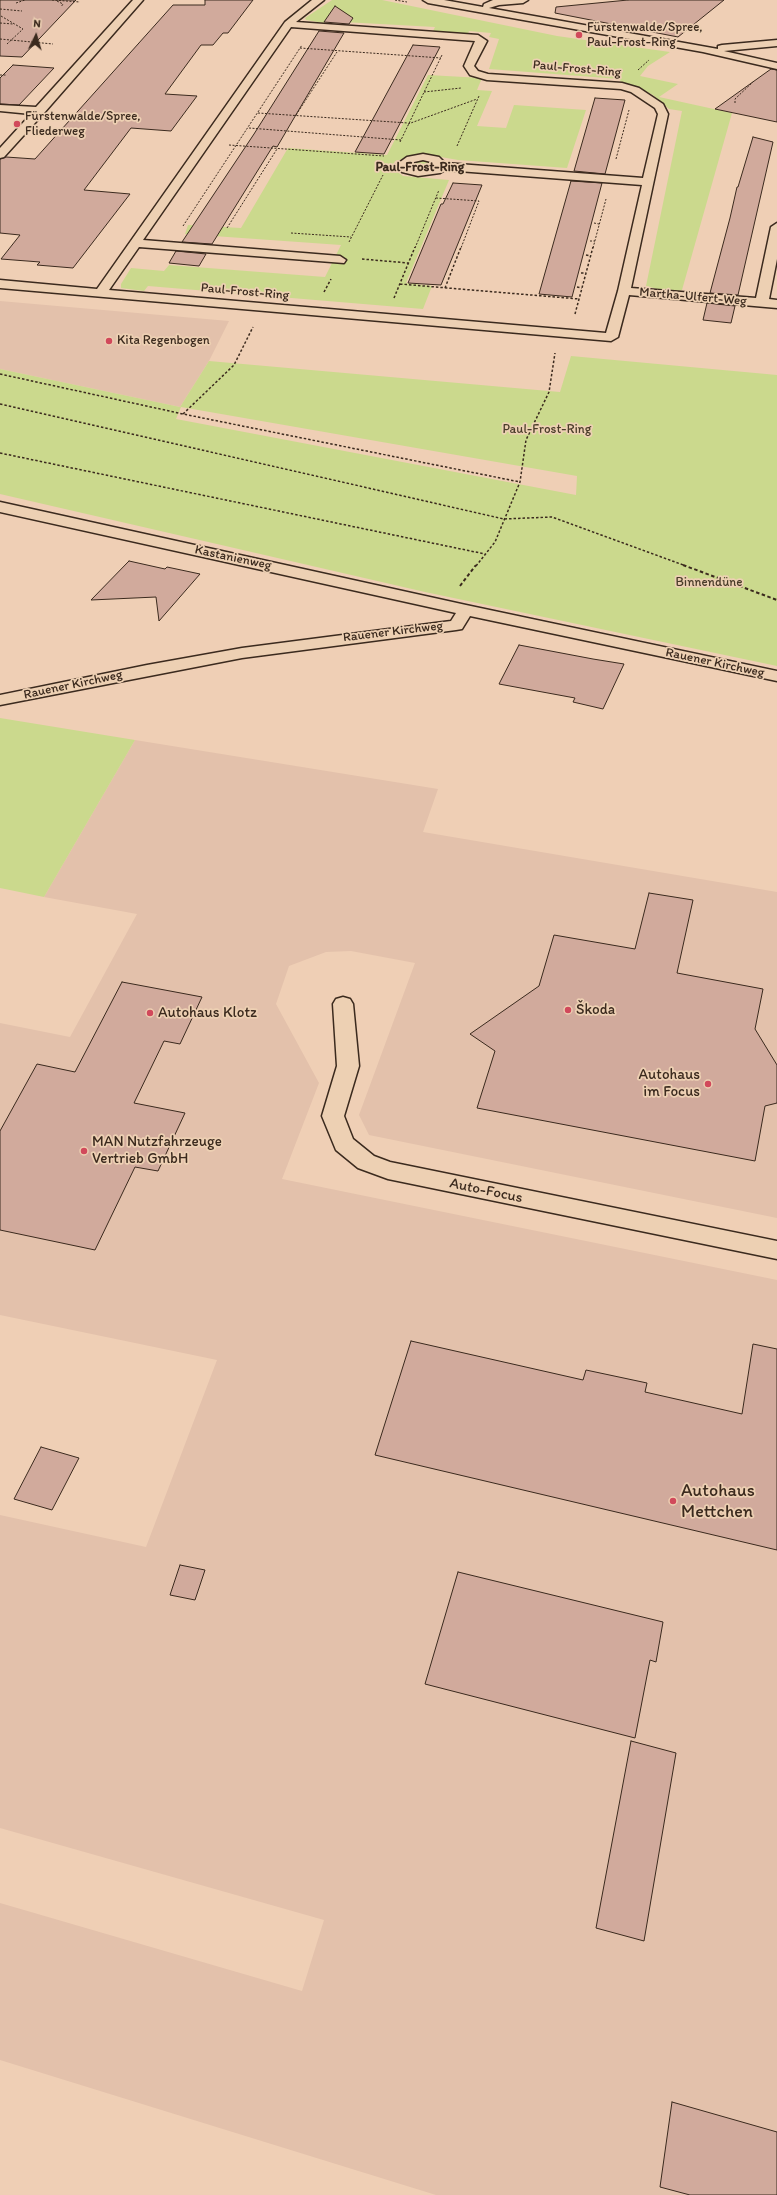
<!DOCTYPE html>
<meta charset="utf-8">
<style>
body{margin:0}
#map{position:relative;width:777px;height:2195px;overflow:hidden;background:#efcfb5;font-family:Itim,sans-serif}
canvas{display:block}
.north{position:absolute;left:16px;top:16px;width:40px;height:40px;-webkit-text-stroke:3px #edd0b3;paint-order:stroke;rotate:5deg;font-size:11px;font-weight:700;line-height:16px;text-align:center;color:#3b2a1e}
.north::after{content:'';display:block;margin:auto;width:14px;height:18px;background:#3b2a1e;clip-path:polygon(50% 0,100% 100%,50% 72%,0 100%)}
</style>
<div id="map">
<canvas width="777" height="2195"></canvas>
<div class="north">N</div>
</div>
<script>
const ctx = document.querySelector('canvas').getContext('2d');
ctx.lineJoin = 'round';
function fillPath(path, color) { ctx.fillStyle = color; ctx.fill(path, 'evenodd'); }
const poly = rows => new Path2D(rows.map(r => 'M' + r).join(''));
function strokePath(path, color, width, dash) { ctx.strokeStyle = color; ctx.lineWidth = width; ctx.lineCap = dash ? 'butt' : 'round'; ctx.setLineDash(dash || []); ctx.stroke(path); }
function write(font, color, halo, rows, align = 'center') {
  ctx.font = font + ' Itim,sans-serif'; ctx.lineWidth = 3.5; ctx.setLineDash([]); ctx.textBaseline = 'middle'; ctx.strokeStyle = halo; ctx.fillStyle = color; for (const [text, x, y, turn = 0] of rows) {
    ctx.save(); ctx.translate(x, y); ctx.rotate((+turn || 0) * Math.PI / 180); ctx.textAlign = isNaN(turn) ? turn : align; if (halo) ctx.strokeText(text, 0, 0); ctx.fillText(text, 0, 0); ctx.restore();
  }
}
fillPath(poly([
 [0,301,229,321,209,361,180,407,0,369],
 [135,740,438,789,423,832,777,892,777,1218,369,1135,359,1115,415,963,351,951,326,952,289,966,276,1004,319,1083,282,1179,777,1280,777,2195,436,2195,0,2060,0,1903,302,1991,324,1920,0,1828,0,1515,146,1547,217,1360,0,1315,0,1023,70,1037,137,914,44,897]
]), '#e3c1ab');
fillPath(poly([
 [332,0,382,0,557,36,670,52,648,66,640,76,678,84,659,97,732,113,682,290,674,292,664,291,646,286,682,111,669,109,653,95,637,87,622,83,619,79,489,69,499,39,489,37,491,33,469,31,468,34,433,31,435,27,325,21,324,23,306,20,305,18],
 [428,75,482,78,477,90,492,91,477,126,506,128,514,105,586,110,567,168,458,160,424,154,395,161,392,168,403,176,449,180,406,283,432,286,423,309,148,286,144,291,121,288,121,284,131,268,164,271,169,265,325,277,341,245,185,234,188,225,241,228,288,148,387,155],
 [423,160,432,161,436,166,432,169,419,171,408,167,408,163],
 [571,356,777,375,777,666,425,592,0,494,0,369,180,407,209,361,560,392],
 [181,407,577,476,576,495,176,419],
 [0,718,135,740,44,897,0,888]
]), '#cbd98d');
const building = poly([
 [0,0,76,0,22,57,0,56,0,0],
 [205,0,253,0,228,33,223,33,213,45,201,45,165,94,197,96,171,131,131,128,84,190,130,194,73,268,37,265,40,262,1,259,20,235,0,233,0,159,6,157,35,159,173,5,205,5,205,0],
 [628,0,724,0,678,37,555,13,556,7,628,0],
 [335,6,353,18,349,24,324,22,335,6],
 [319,31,344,33,277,147,273,146,212,244,182,242,254,134,319,31],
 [413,45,440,47,384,154,355,152,413,45],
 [13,65,54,68,19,105,0,104,0,78,13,65],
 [771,69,777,70,777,122,715,109,771,69],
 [595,98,625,100,605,174,574,171,595,98],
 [753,137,773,142,738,295,710,293,730,218,737,187,738,187,753,137],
 [571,181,602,183,572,297,539,294,571,181],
 [453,183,482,185,441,285,408,283,441,204,443,204,453,183],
 [176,251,206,254,199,266,169,263,176,251],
 [707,303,735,306,731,323,703,320,707,303],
 [129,561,165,569,167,567,200,574,159,621,156,597,91,600,129,561],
 [519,645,593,659,624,664,603,709,573,702,575,698,499,684,519,645],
 [649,893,693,900,677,973,763,989,755,1029,777,1065,777,1103,765,1106,755,1161,477,1108,495,1051,470,1034,539,986,554,935,635,949,649,893],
 [122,982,202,997,180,1044,164,1041,134,1103,185,1113,158,1171,135,1167,95,1250,0,1230,0,1131,37,1064,75,1072,122,982],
 [411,1341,583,1380,586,1370,647,1383,645,1392,742,1414,753,1344,777,1349,777,1550,375,1455,411,1341],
 [41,1447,79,1458,52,1510,14,1499,41,1447],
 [180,1565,205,1570,195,1600,170,1595,180,1565],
 [458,1572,663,1622,656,1662,650,1660,635,1738,425,1684,458,1572],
 [631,1741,676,1753,644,1941,596,1928,631,1741],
 [672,2102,777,2132,777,2195,690,2195,660,2187,672,2102]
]);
fillPath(building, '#d1aa9c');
strokePath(building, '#3b2a1e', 1);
const minor = poly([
 [133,0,143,0,44,113,4,157,0,158,0,148,31,114,0,111,0,105,36,107,133,0],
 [312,0,324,0,296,22,478,35,487,41,474,66,478,71,488,74,622,83,639,88,663,104,668,114,631,288,756,298,771,227,777,223,777,259,769,299,777,300,777,308,629,295,618,337,611,341,0,288,0,280,97,289,285,22,312,0],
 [291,27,475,41,464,66,470,75,487,80,621,89,631,92,655,108,658,114,643,178,445,163,439,157,423,154,407,157,396,165,402,172,418,176,440,173,445,170,642,185,618,291,606,333,109,290,139,247,344,263,346,260,340,256,143,240,291,27],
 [423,160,431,162,435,166,433,168,418,170,409,166,414,162,423,160],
 [423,0,444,0,483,7,484,4,493,0,528,0,523,3,499,5,489,8,718,49,718,46,722,45,777,40,777,46,724,51,777,63,777,69,703,52,428,3,423,0],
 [0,502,466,605,777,671,777,681,470,616,462,629,456,630,242,658,0,705,0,695,147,665,242,648,451,621,456,613,0,512,0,502],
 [343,997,350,999,353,1004,359,1066,344,1116,353,1139,374,1156,390,1162,777,1241,777,1259,388,1179,358,1168,336,1150,322,1116,337,1066,333,1004,336,999,343,997]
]);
strokePath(minor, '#3b2a1e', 3);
strokePath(poly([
 [52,0,80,2],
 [395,0,407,2],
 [57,1,63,4,61,7],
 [16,3,25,0],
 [0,9,22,11],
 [1,16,23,29,7,44],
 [0,23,13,24],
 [0,39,53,44],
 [300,48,441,58],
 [638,70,649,60],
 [0,75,6,75],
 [424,92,461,88],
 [735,103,735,99,754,81],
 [258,113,408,123],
 [296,115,337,52],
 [408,124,477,99],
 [249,128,401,140],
 [400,142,442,55],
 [229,145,384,156],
 [457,146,479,96],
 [616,159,629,110],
 [436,198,479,201,461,248],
 [594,223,599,224],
 [183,226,302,45],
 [227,228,277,149],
 [291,233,351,237],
 [590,241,595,241],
 [349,242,383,175],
 [415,248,439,190],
 [593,248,606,199]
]), '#3b2a1e', 1, [2, 1.5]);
strokePath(poly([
 [586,255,591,256],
 [362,259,408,263],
 [581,273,586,273],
 [400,284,579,299],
 [577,287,582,288],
 [445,288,461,247],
 [324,292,331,279],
 [394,298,415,247],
 [575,314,593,247],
 [0,374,183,414,520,482],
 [0,404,504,519,552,517,686,566],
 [183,414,234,365,253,327],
 [0,453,485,554],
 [476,566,495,542,520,482,526,440,549,392,555,353]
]), '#3b2a1e', 1.5, [2.5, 2]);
strokePath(poly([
 [683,565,777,600],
 [460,586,476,565]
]), '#3b2a1e', 2, [3.5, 2.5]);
fillPath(minor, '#edd0b3');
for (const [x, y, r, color] of [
 [579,35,4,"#d1495b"],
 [17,124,4,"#d1495b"],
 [109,341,4,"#d1495b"],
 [568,1010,4,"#d1495b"],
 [150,1013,4,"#d1495b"],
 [708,1084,4,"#d1495b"],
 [84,1151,4,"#d1495b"],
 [673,1501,4,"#d1495b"]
]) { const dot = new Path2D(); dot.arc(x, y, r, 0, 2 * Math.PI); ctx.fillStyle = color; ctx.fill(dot); strokePath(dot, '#edd0b3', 1.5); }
write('13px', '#3b2a1e', '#edd0b3', [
 ["Fürstenwalde/Spree,",587,28],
 ["Paul-Frost-Ring",587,43],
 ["Fürstenwalde/Spree,",25,117],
 ["Fliederweg",25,132],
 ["Kita Regenbogen",117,341]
], 'left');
write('13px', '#3b2a1e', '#edd0b3', [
 ["Paul-Frost-Ring",577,69,5],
 ["Paul-Frost-Ring",245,292,5],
 ["Martha-Ulfert-Weg",693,297,5],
 ["Kastanienweg",233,558,12],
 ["Rauener Kirchweg",393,632,-7],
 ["Rauener Kirchweg",715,663,12],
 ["Rauener Kirchweg",73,685,-12]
]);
write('bold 13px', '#3b2a1e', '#edd0b3', [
 ["Paul-Frost-Ring",420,168]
]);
write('13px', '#493c29', '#edd0b3', [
 ["Paul-Frost-Ring",547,430],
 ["Binnendüne",709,583]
]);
write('15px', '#3b2a1e', '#edd0b3', [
 ["Škoda",576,1010],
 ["Autohaus Klotz",158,1013],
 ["Autohaus",700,1075,"right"],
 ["im Focus",700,1092,"right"],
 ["MAN Nutzfahrzeuge",92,1142],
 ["Vertrieb GmbH",92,1159]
], 'left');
write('15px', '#3b2a1e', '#edd0b3', [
 ["Auto-Focus",486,1191,12]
]);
write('18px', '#3b2a1e', '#edd0b3', [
 ["Autohaus",681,1491],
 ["Mettchen",681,1512]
], 'left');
</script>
